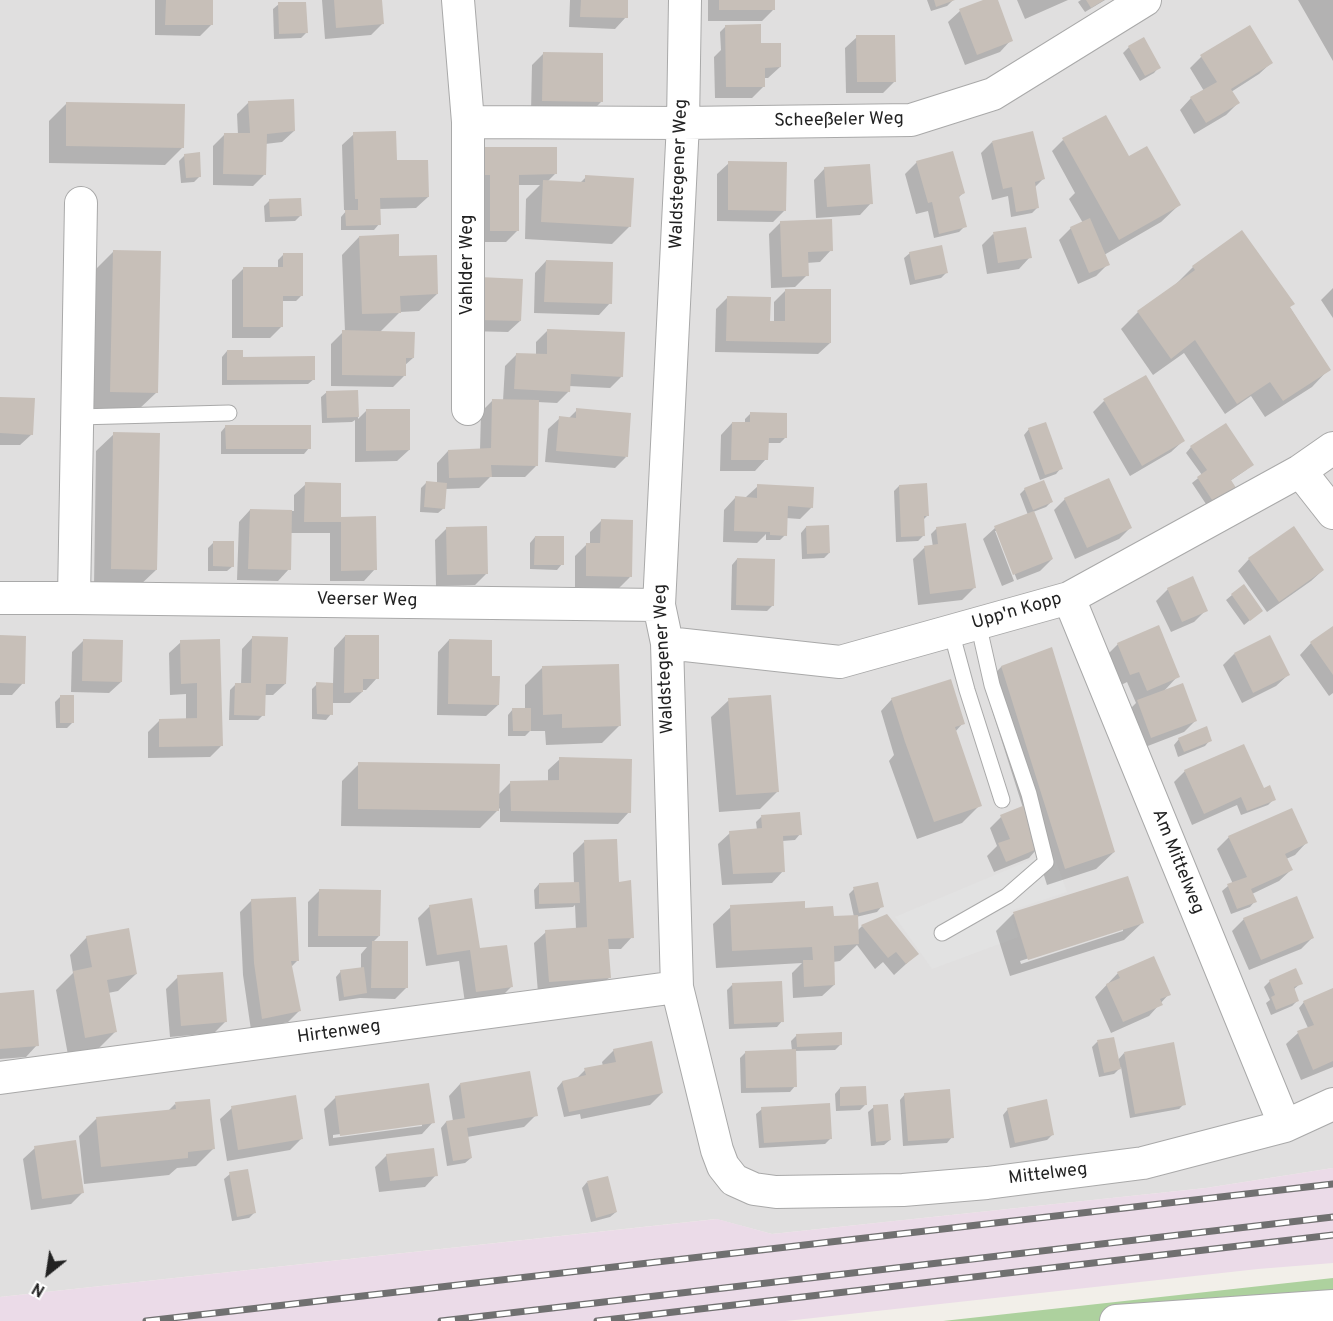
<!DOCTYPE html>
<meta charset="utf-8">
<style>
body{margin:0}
#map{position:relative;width:1333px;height:1321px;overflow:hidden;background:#f2efe9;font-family:Overpass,sans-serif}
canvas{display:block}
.north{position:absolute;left:18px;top:1243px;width:60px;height:60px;-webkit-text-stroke:4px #fff;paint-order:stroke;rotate:210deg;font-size:16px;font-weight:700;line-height:24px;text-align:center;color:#222}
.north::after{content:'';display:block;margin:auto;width:21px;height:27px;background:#222;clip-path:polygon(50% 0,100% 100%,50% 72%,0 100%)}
</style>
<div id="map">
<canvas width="1333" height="1321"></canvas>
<div class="north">N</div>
</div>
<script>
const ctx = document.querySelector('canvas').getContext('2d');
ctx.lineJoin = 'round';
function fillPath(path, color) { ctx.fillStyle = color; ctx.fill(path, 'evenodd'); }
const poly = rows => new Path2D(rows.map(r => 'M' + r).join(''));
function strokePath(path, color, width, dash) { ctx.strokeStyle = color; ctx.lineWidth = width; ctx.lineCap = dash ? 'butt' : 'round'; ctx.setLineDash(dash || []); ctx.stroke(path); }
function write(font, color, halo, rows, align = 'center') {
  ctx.font = font + ' Overpass,sans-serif'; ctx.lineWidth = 4.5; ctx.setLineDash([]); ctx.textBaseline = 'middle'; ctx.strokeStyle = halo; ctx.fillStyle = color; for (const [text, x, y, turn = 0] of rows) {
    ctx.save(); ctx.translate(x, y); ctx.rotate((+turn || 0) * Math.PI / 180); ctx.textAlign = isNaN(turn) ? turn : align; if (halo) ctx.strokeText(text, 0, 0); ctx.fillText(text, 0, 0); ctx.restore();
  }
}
fillPath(poly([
 [0,0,1333,0,1333,1168,1206,1188,772,1234,716,1219,0,1297]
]), '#e0dfdf');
fillPath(poly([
 [1333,1168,1333,1263,1258,1269,786,1321,0,1321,0,1297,717,1219,772,1234,1206,1188]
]), '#ebdbe8');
fillPath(poly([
 [1333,1278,1333,1321,943,1321]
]), '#add19e');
fillPath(poly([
 [1052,851,1067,892,1010,911,1018,937,932,969,895,917]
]), '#e2e2e2');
fillPath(poly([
 [155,0,212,0,212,24,200,36,155,35],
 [322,0,381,0,383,23,371,35,325,39],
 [570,0,627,0,626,17,615,29,569,27],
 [708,0,773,0,773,10,762,21,708,21],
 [927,0,953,0,947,6,931,11],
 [987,0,996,0,1011,40,1000,52,965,65,948,22,960,11],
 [1017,0,1068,0,1025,19],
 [1081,0,1105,0,1085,12,1078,2],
 [1298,0,1333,0,1333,61],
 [279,4,306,33,301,38,274,39,273,9],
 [726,26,759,45,780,67,768,78,764,78,764,86,752,98,715,98,714,57,721,50,720,32],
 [857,37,895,81,883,93,846,93,845,48],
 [1143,39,1159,67,1154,73,1140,81,1123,53,1129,47],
 [544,53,601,102,590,113,531,112,532,65],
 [1201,57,1271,63,1259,74,1231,92,1238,103,1226,115,1194,134,1180,110,1191,98,1204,91,1190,68],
 [249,102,294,131,282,142,265,144,264,175,253,186,213,185,213,146,225,134,238,135,237,114],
 [67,103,183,147,165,165,49,163,49,121],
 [354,134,395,162,428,197,416,208,379,209,379,224,374,230,341,230,341,217,347,210,344,210,342,145],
 [1063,140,1122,161,1179,205,1161,222,1104,255,1108,264,1096,276,1078,284,1059,240,1071,228,1083,223,1069,199,1075,193,1052,151],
 [992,142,1043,179,1034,188,1037,208,1032,213,1011,217,1008,196,992,200,981,153],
 [185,155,200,176,194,182,181,183,179,161],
 [472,160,555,174,547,182,579,184,586,177,630,226,612,244,525,239,526,199,540,185,517,185,518,230,506,242,479,242],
 [917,162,963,193,958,198,965,226,959,232,934,238,928,211,916,214,905,174],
 [729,163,785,210,773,222,717,221,717,174],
 [825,168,871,203,860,215,816,218,814,180],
 [270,200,301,215,295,221,265,222,264,206],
 [781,222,831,250,820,262,806,263,807,275,795,287,771,288,769,234],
 [1242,232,1329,369,1312,387,1265,417,1251,396,1225,414,1184,353,1153,375,1121,329,1138,312,1175,285,1193,267],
 [993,234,1030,257,1019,269,987,274,982,245],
 [359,237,398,258,437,294,419,311,400,312,379,333,413,358,404,366,404,376,393,387,331,386,331,344,343,332,345,332,342,255],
 [114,251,157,392,139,409,93,408,96,269],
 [910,253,946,273,941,278,910,285,904,258],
 [284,254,301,296,296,301,282,301,282,326,270,338,232,338,232,280,243,269,278,269,278,260],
 [546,261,610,303,599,315,534,313,535,273],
 [1333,288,1333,318,1321,300],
 [468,290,520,321,508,332,467,331],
 [785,291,830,343,818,354,715,352,716,309,728,297,768,323,774,323,774,302],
 [548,330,622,376,610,388,569,386,569,391,557,403,537,402,536,466,525,477,490,477,479,488,445,489,444,508,438,513,420,512,421,488,427,482,437,483,437,463,448,451,480,450,481,412,492,401,503,401,505,366,517,354,536,355,536,342],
 [227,351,242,358,314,379,308,384,222,385,222,357],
 [357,391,358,419,366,411,409,450,397,461,355,462,355,420,352,422,322,423,321,397,327,392],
 [0,398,32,434,20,445,0,445],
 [1104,401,1183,441,1171,452,1130,476,1093,412],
 [577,410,626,457,615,468,545,462,548,429,560,418,568,419],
 [751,413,785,438,780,443,767,443,766,459,755,471,720,471,721,435,732,423,745,424,745,419],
 [226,426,309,448,304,454,221,454,221,432],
 [1029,429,1061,468,1056,474,1040,480,1024,435],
 [114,434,156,570,138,587,94,586,96,451],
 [1191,447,1252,465,1246,470,1230,481,1210,510,1192,483,1202,475,1186,453],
 [306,484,339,518,375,569,364,581,330,581,330,533,290,533,289,569,278,581,237,580,239,522,250,510,294,511,294,495],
 [758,486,812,507,800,519,786,518,785,535,780,540,766,540,766,534,757,543,723,542,724,510,735,498,746,497],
 [899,486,927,516,923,520,923,536,918,541,896,542,894,491],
 [1025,489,1051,502,1046,507,1033,512,1052,559,1040,571,1017,580,998,531,995,531,1014,581,1002,586,983,539,995,528,1028,515,1020,494],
 [1065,499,1130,528,1119,539,1075,559,1054,510],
 [601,521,630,577,619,588,575,587,575,556,587,544,590,544,590,532],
 [806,527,829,553,824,558,802,559,801,533],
 [447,528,486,574,475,585,436,586,435,540],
 [937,528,974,588,962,600,918,605,913,559,924,548,933,547,931,534],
 [535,537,562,564,557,570,530,569,530,543],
 [214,542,233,566,227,571,208,571,208,548],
 [737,559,773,605,767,611,731,610,732,565],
 [1249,559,1323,570,1311,581,1267,612,1238,571],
 [1168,589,1206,610,1194,622,1171,632,1156,601],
 [1232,595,1261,611,1244,625,1226,600],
 [1333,628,1333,693,1329,696,1300,655,1311,643],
 [345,636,377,678,366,690,362,690,362,692,350,703,331,703,331,714,326,720,312,719,312,689,317,684,333,684,334,648],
 [0,637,23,683,12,695,0,695],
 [253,637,285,684,273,695,264,695,263,715,258,720,229,720,230,690,236,684,241,685,242,649],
 [84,640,121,682,109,693,71,692,72,652],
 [219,640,221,746,210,757,148,758,148,732,159,721,186,720,186,694,170,695,169,653,181,642],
 [449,640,490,677,498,705,486,716,437,715,438,652],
 [1118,644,1178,676,1163,692,1196,720,1184,732,1140,749,1126,713,1136,703,1127,682,1119,686,1106,656],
 [1051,649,1114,852,1096,869,1047,885,1036,850,1029,858,994,872,987,856,997,846,990,828,1001,817,1023,808,984,685,1001,667],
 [1234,654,1288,675,1276,686,1242,703,1223,665],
 [542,668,619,726,602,743,546,745,545,731,530,731,525,736,508,736,508,715,513,709,525,709,525,685],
 [61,696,73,722,67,728,56,728,55,702],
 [892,699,963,723,955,732,980,805,962,823,917,839,889,761,894,755,881,711],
 [729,700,777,792,760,809,719,812,711,717],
 [1179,739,1210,740,1205,746,1178,757,1174,745],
 [560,759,629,812,618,824,500,822,500,808,480,828,341,826,342,781,359,764,498,795,511,782,548,781,548,770],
 [1185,771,1263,790,1274,799,1268,805,1241,815,1237,805,1192,825,1174,782],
 [1291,810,1306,843,1295,855,1286,859,1291,870,1279,881,1252,894,1255,901,1250,907,1231,914,1222,891,1228,886,1233,884,1217,849,1229,837],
 [761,817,800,834,795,840,782,841,783,871,772,883,722,885,718,844,730,833,757,830,756,822],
 [584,842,617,883,632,937,621,949,608,949,610,977,598,988,538,993,534,943,546,932,576,929,575,905,573,907,535,909,534,890,539,884,574,884,573,853],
 [1127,878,1142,923,1124,940,1010,976,996,931,1013,914],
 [1123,928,1123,931,1021,964,1020,961],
 [854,889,882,906,877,912,856,917,857,931,862,926,917,954,894,975,883,962,875,969,857,945,840,961,833,962,834,985,822,996,793,998,792,973,802,963,716,968,713,924,731,907,804,909,833,918,854,917,849,894],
 [320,890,379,936,373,942,407,987,395,999,360,998,339,1001,336,977,341,971,361,969,361,954,367,947,308,947,308,902],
 [252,900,298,960,291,967,300,1010,288,1022,251,1030,243,975,240,912],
 [430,906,479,950,511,987,500,998,465,1003,459,961,426,966,418,918],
 [1244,919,1312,938,1301,949,1249,970,1232,931],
 [87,937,136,974,118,991,108,993,115,1032,98,1049,68,1055,56,990,73,973,70,955],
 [1118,973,1169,994,1149,1016,1111,1033,1095,997],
 [178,977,225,1022,214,1033,170,1037,166,989],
 [1270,981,1301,983,1293,990,1298,1000,1292,1006,1271,1015,1266,1003,1270,1000,1264,987],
 [732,985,782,1021,777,1027,729,1029,727,990],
 [1333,989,1333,1067,1301,1080,1286,1044,1298,1033,1308,1028,1299,1008,1304,1002],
 [0,994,37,1045,26,1057,0,1059],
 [797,1035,841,1044,835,1050,794,1051,795,1086,790,1092,741,1093,740,1058,745,1053,792,1051,791,1041],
 [1113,1039,1118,1060,1124,1053,1184,1104,1179,1109,1130,1118,1121,1067,1114,1074,1099,1077,1092,1047,1097,1042],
 [614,1050,662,1093,650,1105,581,1119,580,1114,564,1117,557,1088,562,1082,576,1079,585,1070,603,1066,602,1062],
 [460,1084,536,1115,524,1127,467,1137,471,1158,465,1163,447,1166,441,1128,446,1122,453,1121,449,1096],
 [840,1088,865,1105,860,1110,836,1111,835,1094],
 [905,1094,952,1137,947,1143,903,1146,900,1100],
 [336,1097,433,1122,422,1134,329,1146,324,1109],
 [422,1123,422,1126,333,1138,333,1135],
 [175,1104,214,1148,196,1166,177,1168,169,1175,84,1184,79,1136,96,1119,168,1111],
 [874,1107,890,1140,884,1145,871,1146,868,1112],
 [232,1108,302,1138,290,1150,227,1161,220,1119],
 [762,1109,831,1138,825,1144,759,1148,756,1114],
 [1008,1109,1053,1134,1047,1140,1010,1148,1003,1115],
 [35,1148,82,1193,71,1204,31,1210,23,1159],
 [387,1155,436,1175,425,1187,379,1192,375,1167],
 [230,1174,254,1213,249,1218,232,1221,224,1179],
 [587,1182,616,1212,610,1217,591,1222,582,1188]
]), '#0003');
fillPath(poly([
 [166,0,213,0,213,25,165,25],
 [334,0,382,0,384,24,336,28],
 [581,0,628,0,628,18,580,17],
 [719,0,775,0,775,10,719,10],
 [934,0,955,0,936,7],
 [983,0,998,0,1013,41,977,55,959,9],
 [1086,0,1104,0,1091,8],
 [278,2,306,2,308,33,279,34],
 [761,24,761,43,781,43,781,67,765,68,765,87,726,87,725,25],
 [1250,25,1273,63,1231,89,1240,103,1206,123,1190,97,1217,82,1200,55],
 [856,35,895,35,896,82,857,82],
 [1144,37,1161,68,1145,76,1128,46],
 [543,52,603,53,603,102,542,101],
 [294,99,295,131,267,134,266,175,223,174,224,133,250,133,248,101],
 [66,102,185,104,184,148,66,146],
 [1106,115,1129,156,1147,146,1181,205,1119,240,1062,138],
 [396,131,397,160,428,160,429,197,380,198,381,225,346,226,345,210,358,210,358,199,355,199,353,132],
 [1033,131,1045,179,1035,182,1039,208,1016,212,1012,187,1003,189,992,141],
 [483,147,557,147,557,174,519,175,519,231,490,231,490,175,483,175],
 [953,151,965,193,959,196,967,227,939,234,932,202,928,203,916,161],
 [200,152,201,177,186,178,184,154],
 [728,161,787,162,786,211,728,210],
 [870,164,873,204,827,207,824,167],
 [585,175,634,178,631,227,541,222,543,180,585,182],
 [301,198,302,216,270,217,269,199],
 [1090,218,1110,265,1089,273,1070,227],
 [832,219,833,251,808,252,809,276,782,277,780,221],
 [1026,227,1032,258,998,263,993,232],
 [1242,230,1295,304,1290,307,1331,370,1283,401,1270,382,1237,404,1195,340,1171,359,1137,311,1195,270,1192,266],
 [399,234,399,256,437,255,438,294,400,296,401,313,362,314,359,236],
 [942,245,948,273,915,280,909,252],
 [113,250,161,251,158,393,110,392],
 [283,253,303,253,303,296,283,296,283,327,243,327,243,267,283,267],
 [546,260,613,262,612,304,544,302],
 [479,277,523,279,521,321,478,320],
 [785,289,831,289,831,343,726,341,727,296,771,297,770,321,785,321],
 [547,329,625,332,623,377,571,374,570,392,514,389,516,353,547,354],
 [342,330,415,332,414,358,406,358,406,376,342,375],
 [227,350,243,350,243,357,315,356,315,380,227,380],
 [1146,375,1185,441,1142,466,1103,399],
 [358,390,359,417,327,418,326,391],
 [0,397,35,398,33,435,0,433],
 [492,399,539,400,538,466,491,465,492,477,449,478,448,450,491,448],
 [576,408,631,413,628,457,556,451,559,416,576,418],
 [366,409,410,409,410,450,366,451],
 [750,412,787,413,787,438,769,438,768,460,731,460,732,422,750,422],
 [1046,422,1063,469,1045,475,1028,428],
 [1226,423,1254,465,1231,480,1238,491,1216,506,1197,477,1207,470,1190,446],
 [225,425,311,425,311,449,226,449],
 [113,432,160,433,157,570,111,569],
 [1109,478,1132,528,1087,548,1064,498],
 [1044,480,1053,502,1033,510,1024,488],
 [426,481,447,483,445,509,424,507],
 [305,482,341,483,341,517,376,516,377,570,341,571,341,522,304,522],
 [927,483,929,516,924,516,925,536,901,537,899,485],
 [757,484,814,487,813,508,788,506,787,536,770,535,770,532,734,531,735,496,757,498],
 [250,509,292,510,291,570,248,569],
 [1034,511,1053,559,1013,575,994,526],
 [601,519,633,520,632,577,586,576,586,543,600,543],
 [966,523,976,588,930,594,924,546,938,544,936,527],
 [829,525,830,553,807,554,806,526],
 [487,526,488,574,447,575,446,527],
 [1294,526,1324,570,1279,602,1248,558],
 [535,536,564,536,564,565,534,565],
 [213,541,234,541,234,567,213,566],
 [737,558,775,559,774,606,736,605],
 [1193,576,1208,611,1182,622,1167,588],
 [1244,584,1263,611,1250,621,1231,594],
 [1159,625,1180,677,1147,691,1139,672,1130,675,1117,643],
 [1333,626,1333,675,1310,642],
 [0,635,26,636,25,684,0,683],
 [345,635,379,635,379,679,363,679,363,692,344,693],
 [1270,635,1290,675,1253,693,1234,653],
 [252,636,288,637,286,684,266,684,265,716,234,715,235,683,251,683],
 [83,639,123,640,122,682,82,681],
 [220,639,223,746,159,747,159,719,197,718,197,683,181,684,180,640],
 [449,639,492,640,492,676,500,676,499,705,448,704],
 [1052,647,1115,852,1065,869,1001,666],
 [619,664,621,726,562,728,562,714,543,715,542,666],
 [951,679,965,724,955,727,982,806,934,822,905,742,891,698],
 [316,682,333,683,333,715,317,714],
 [1183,683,1197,721,1151,738,1137,700],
 [60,695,74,695,74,723,60,723],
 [771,695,779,792,736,795,728,698],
 [512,708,531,708,531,731,513,731],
 [1207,726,1212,741,1184,752,1178,738],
 [1244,744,1264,788,1270,785,1276,800,1247,811,1241,797,1204,814,1184,770],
 [559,757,632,759,631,813,511,811,510,781,559,780],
 [358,762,500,764,499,811,358,809],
 [1025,805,1042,847,1006,862,998,843,1010,839,1000,815],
 [1292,808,1308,843,1285,854,1293,870,1251,889,1257,902,1237,909,1227,884,1247,877,1228,836],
 [800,812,802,835,783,836,785,872,733,874,729,831,762,828,761,815],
 [617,839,619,882,631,880,634,938,608,939,611,978,549,982,545,930,587,927,584,840],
 [1128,876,1144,923,1028,960,1013,912],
 [579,882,580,903,539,904,539,883],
 [878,882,884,907,859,913,853,887],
 [319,889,381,890,380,936,318,936],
 [1297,896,1314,938,1261,960,1243,918],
 [296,897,299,961,291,961,301,1011,262,1019,254,963,251,899],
 [472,898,480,948,507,945,513,987,476,992,470,950,437,955,429,905],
 [805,901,805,908,833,906,834,916,858,915,859,944,834,946,835,985,804,987,803,960,813,960,812,947,732,951,730,905],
 [887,914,919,954,906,964,896,952,888,958,861,925],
 [129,928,137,974,107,980,117,1032,85,1038,73,971,92,967,86,936],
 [372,941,408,941,408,988,371,988],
 [1154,956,1171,995,1160,999,1163,1005,1123,1022,1106,984,1120,978,1117,972],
 [364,967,367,993,344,997,340,970],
 [1296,968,1303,984,1294,987,1299,1001,1276,1010,1271,997,1275,995,1269,980],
 [223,972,227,1022,181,1026,177,975],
 [782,981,784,1022,734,1024,732,983],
 [1333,988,1333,1061,1313,1070,1297,1031,1314,1025,1303,1001],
 [34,990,39,1046,0,1049,0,993],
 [842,1032,842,1045,797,1047,796,1034],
 [1114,1037,1121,1069,1104,1073,1097,1040],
 [652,1041,663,1093,569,1112,562,1081,586,1075,584,1068,616,1062,613,1049],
 [1174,1042,1186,1105,1135,1114,1124,1052],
 [796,1049,797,1087,746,1088,745,1051],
 [530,1071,538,1116,467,1128,472,1158,453,1161,446,1121,465,1118,460,1083],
 [429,1083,435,1123,340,1136,335,1096],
 [866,1086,867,1105,840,1106,840,1087],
 [950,1089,954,1138,908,1141,904,1093],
 [296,1095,303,1139,238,1150,231,1106],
 [210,1099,215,1149,188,1152,188,1158,101,1167,96,1117,176,1109,175,1102],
 [1047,1099,1054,1135,1015,1143,1007,1108],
 [830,1103,832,1139,764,1143,761,1107],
 [888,1104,891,1140,876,1142,873,1105],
 [76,1140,84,1193,42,1199,34,1146],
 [434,1148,438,1176,390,1181,386,1154],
 [248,1169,256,1213,237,1217,229,1172],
 [608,1176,617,1212,596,1218,587,1181]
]), '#c7bfb8');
const service = poly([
 [78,417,229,413],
 [951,631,967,690,1002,800],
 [942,933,1007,896,1046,862,1029,794,992,685,978,623]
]);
const minor = poly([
 [458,0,468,122,468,409],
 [685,0,683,123,659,605,667,643,677,987,717,1150,723,1166,734,1180,754,1189,776,1192,903,1190,987,1183,1143,1163,1285,1126,1333,1104],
 [468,122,683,123,911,120,993,94,1145,0],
 [1300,471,1333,513],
 [0,598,74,598,659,605],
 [74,598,81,203],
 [1069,598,1285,1126],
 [667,643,840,662,1069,598,1300,471,1333,448],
 [0,1078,677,987],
 [1116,1321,1333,1306]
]);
strokePath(service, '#a9a9a9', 17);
strokePath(minor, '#a9a9a9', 34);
strokePath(service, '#fff', 15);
strokePath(minor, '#fff', 32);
const rail = poly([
 [146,1321,1333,1184],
 [441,1321,1333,1217],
 [597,1321,1333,1235]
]);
strokePath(rail, '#707070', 7);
strokePath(rail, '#fff', 4.5, [14]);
write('18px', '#222', '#fff', [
 ["Scheeßeler Weg",839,121,-1],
 ["Waldstegener Weg",680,174,-88],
 ["Vahlder Weg",468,265,-90],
 ["Veerser Weg",367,601,1],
 ["Upp'n Kopp",1017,612,-16],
 ["Waldstegener Weg",665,659,-93],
 ["Am Mittelweg",1177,862,68],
 ["Hirtenweg",339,1033,-8],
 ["Mittelweg",1048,1175,-7]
]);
</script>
